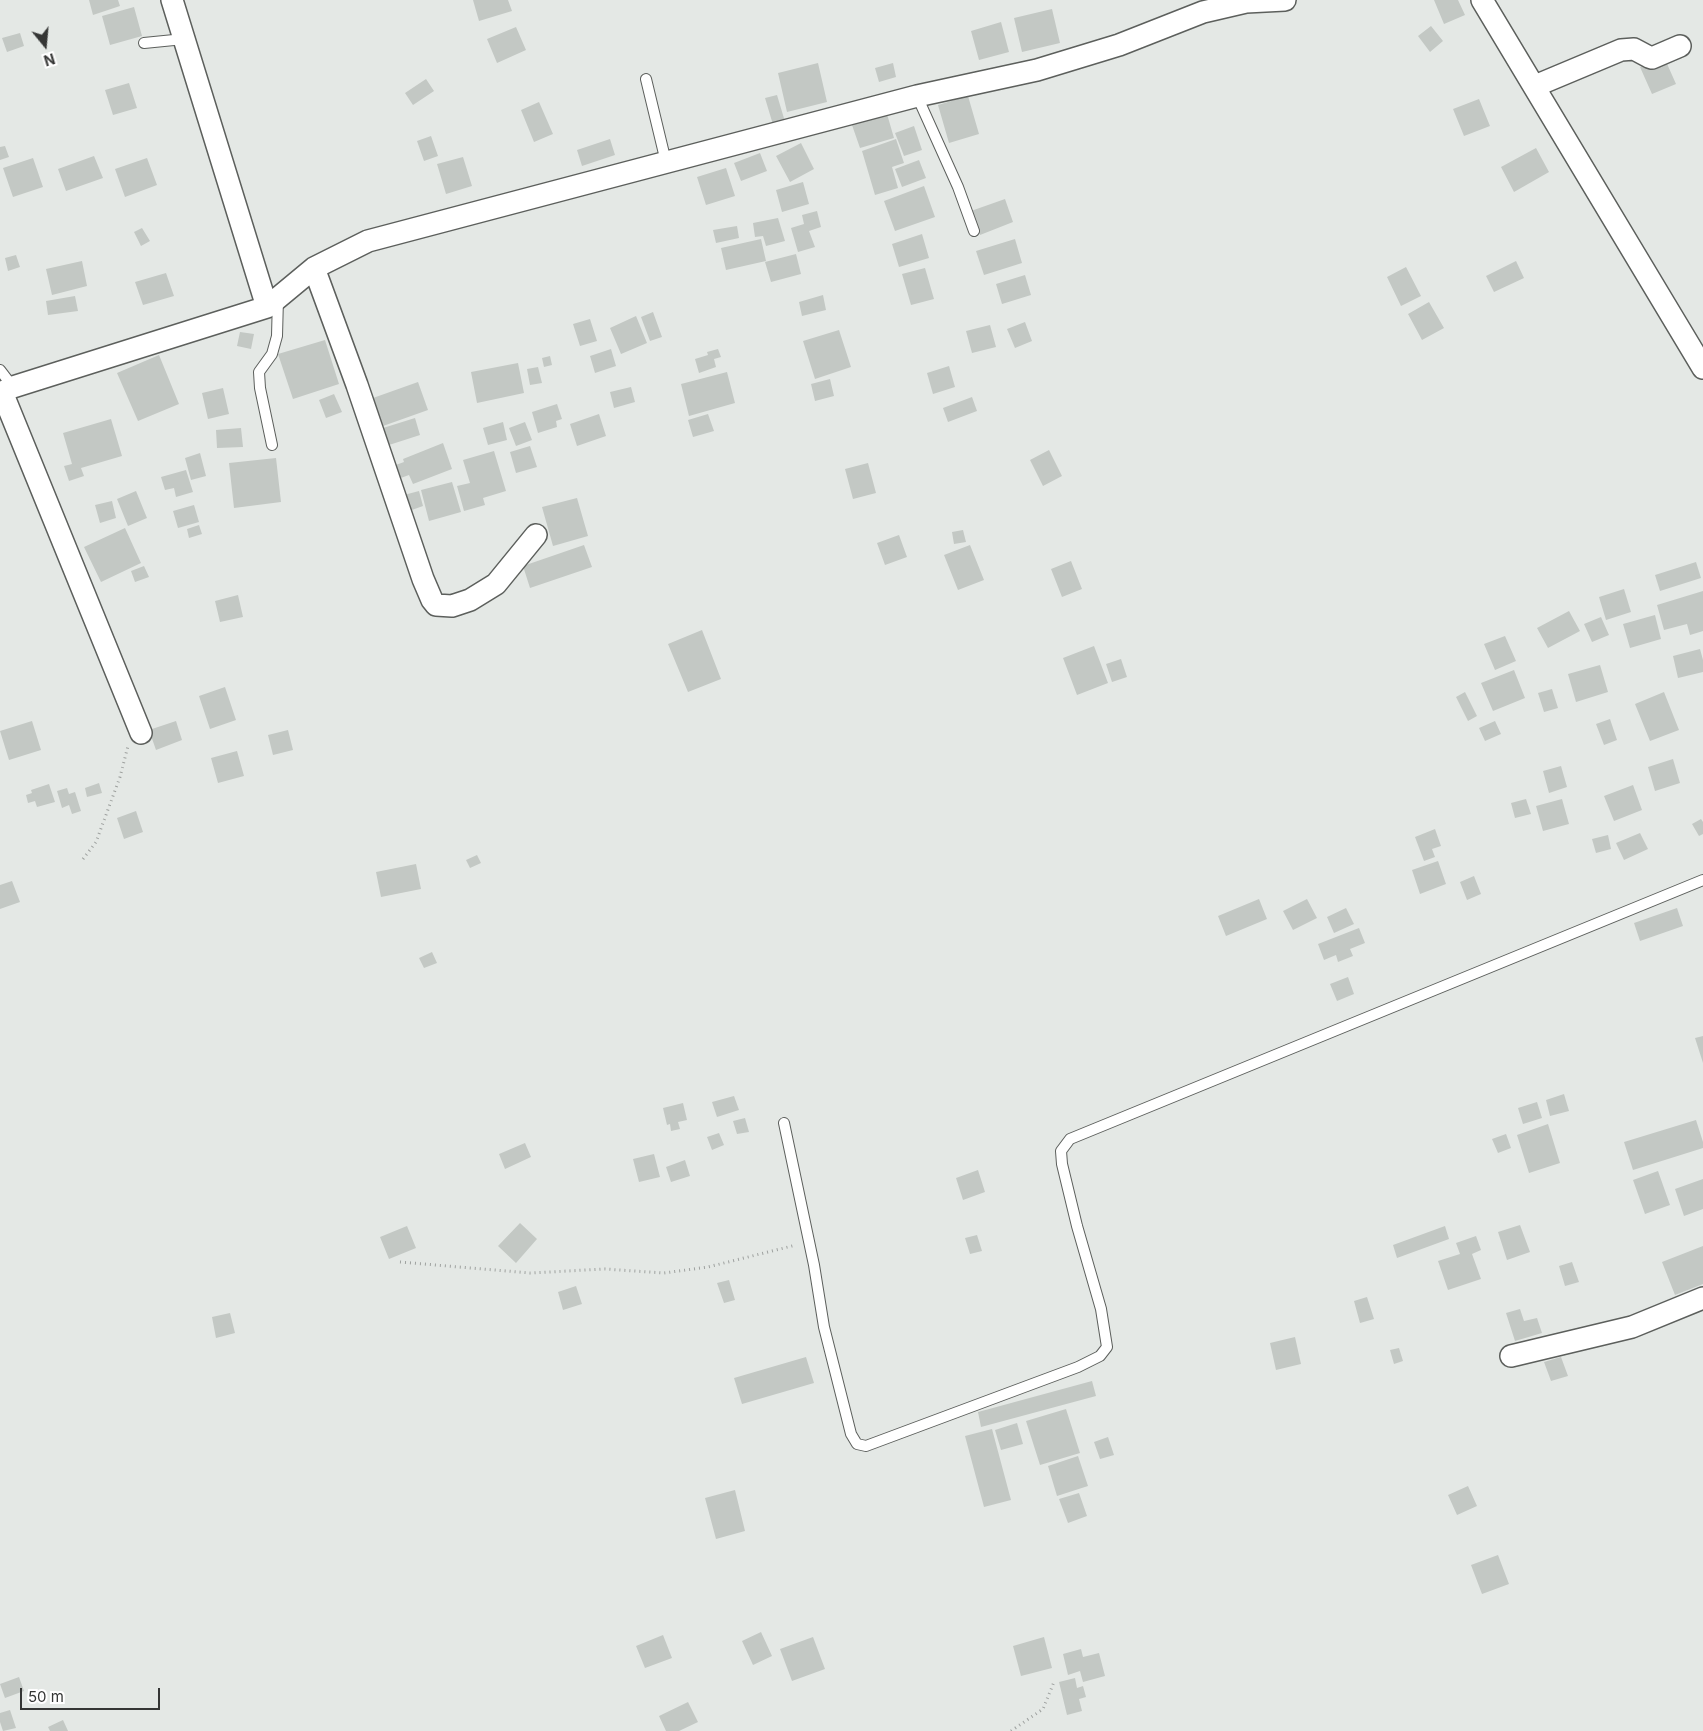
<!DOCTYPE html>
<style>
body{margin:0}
#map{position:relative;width:1703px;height:1731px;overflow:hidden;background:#e4e8e5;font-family:Inter,sans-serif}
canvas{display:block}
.north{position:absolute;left:20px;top:20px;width:50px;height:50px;-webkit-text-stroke:4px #fff;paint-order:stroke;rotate:163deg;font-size:14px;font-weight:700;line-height:20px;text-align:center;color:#353635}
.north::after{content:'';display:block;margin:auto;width:18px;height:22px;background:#353635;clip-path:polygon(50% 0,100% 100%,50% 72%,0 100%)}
.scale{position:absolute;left:20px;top:1688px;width:140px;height:22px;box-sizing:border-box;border:2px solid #353635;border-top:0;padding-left:6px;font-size:15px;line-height:18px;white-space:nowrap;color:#353635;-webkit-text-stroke:4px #fff;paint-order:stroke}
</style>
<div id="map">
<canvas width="1703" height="1731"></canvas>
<div class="north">N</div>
<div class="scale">50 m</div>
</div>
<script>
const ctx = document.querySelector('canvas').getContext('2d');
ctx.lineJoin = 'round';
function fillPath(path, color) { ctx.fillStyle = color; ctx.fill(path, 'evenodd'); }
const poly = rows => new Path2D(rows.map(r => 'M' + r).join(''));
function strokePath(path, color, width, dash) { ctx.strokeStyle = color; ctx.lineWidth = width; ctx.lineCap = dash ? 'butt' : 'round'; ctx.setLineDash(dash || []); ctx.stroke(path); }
fillPath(poly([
 [89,0,118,0,120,6,93,15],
 [473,0,508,0,512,11,479,21],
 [1434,0,1458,0,1465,15,1444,24],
 [134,7,142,36,110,45,102,16],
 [1052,9,1060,43,1022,52,1014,18],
 [1001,22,1009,52,979,60,971,31],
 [1431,26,1443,41,1430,52,1418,36],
 [516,27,526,50,497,63,487,39],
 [20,33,24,46,7,52,2,38],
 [1664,57,1676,84,1652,94,1640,67],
 [818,63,827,102,787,112,778,73],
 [893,63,896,77,879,82,875,68],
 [426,79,434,91,413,105,405,93],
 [129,83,137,108,113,115,105,90],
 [777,95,786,125,774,128,765,98],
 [968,96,979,134,949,143,938,105],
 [1479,99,1490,126,1464,136,1453,109],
 [539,102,553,134,534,142,521,110],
 [887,114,894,138,860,148,852,125],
 [914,126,922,150,904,156,895,133],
 [431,136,438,156,424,161,417,141],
 [610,139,615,155,582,166,577,150],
 [896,139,904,163,892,167,898,188,875,195,862,151],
 [801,143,814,169,790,182,776,156],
 [5,146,9,157,0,160,0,147],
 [1536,148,1549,172,1514,192,1501,167],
 [760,153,767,171,741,181,734,163],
 [94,156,103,178,66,191,58,169],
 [463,157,472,186,446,194,437,164],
 [33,158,43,187,13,197,3,168],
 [147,158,157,185,125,197,115,169],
 [919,160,926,178,902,187,895,169],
 [726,168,735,196,706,205,697,177],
 [803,182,809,204,782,212,776,190],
 [924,186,935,217,895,231,884,201],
 [1005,199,1013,222,980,235,971,211],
 [817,211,821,227,809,231,815,247,798,252,791,228,804,224,802,215],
 [778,218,785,241,766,246,763,236,755,237,753,223],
 [737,226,739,238,716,243,713,230],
 [142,228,150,241,141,246,134,232],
 [922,234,929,258,899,267,892,244],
 [761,239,766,261,726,270,721,248],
 [1015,239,1022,263,984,275,976,251],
 [796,254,801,274,771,282,765,262],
 [16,255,20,267,8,271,5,258],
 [82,261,87,286,52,295,46,269],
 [1516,261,1524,278,1494,292,1486,276],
 [1406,267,1421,296,1401,306,1387,277],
 [925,268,934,299,911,305,902,274],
 [166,273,174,296,143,305,135,282],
 [1025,275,1031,295,1002,304,996,284],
 [823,295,826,310,802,316,799,302],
 [75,296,78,311,48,315,46,301],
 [1429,302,1444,328,1422,340,1408,314],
 [653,312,662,337,650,341,641,317],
 [636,316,647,343,621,354,610,328],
 [590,319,597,341,580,346,573,324],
 [1025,322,1032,341,1015,348,1007,329],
 [990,325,996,347,972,353,966,331],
 [839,330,851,367,815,379,803,341],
 [240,332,254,334,251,349,237,346],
 [325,340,339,384,293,399,278,354],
 [611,349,616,366,595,373,590,356],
 [718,349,721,357,714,359,716,367,699,373,695,359,708,355,707,352],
 [159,355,179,404,138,421,117,373],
 [550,356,552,365,544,367,542,358],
 [518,363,524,393,477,403,471,372],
 [949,366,955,387,933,394,927,373],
 [538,367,542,383,530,385,527,369],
 [727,372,735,403,689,416,681,384],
 [830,379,834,396,815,401,811,384],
 [418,382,428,410,383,426,373,398],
 [631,387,635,402,614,408,610,392],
 [223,388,229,414,208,419,202,393],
 [334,394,342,412,326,418,319,400],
 [972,397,977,411,948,422,943,408],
 [557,404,562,419,556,421,557,427,538,433,532,412],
 [599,414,606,436,577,446,570,424],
 [708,414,714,431,693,437,688,420],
 [415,418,420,435,389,445,383,428],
 [111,419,122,456,81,468,84,476,69,481,64,466,72,464,63,433],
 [503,422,507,440,488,445,483,428],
 [525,422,532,440,516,446,509,428],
 [241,428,243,447,217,448,216,430],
 [443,443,452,469,413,484,409,475,398,479,393,466,404,462,403,459],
 [530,446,537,467,516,473,510,452],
 [1049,450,1062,476,1043,486,1030,460],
 [494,451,506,491,483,498,485,505,464,511,457,486,470,483,463,460],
 [200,453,206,476,191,480,185,458],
 [276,458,281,502,234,508,229,463],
 [868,463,876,493,853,499,845,469],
 [186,470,193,492,176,497,174,488,165,490,161,477],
 [452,482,461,512,429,521,421,490],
 [136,491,147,518,128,526,117,499],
 [419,491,423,506,409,511,404,495],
 [577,498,588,536,553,546,542,507],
 [112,501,116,518,100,523,95,505],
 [194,505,199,522,178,528,173,511],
 [199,525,202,534,189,538,187,529],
 [125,528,141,563,101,582,84,547],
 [963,530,966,542,954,544,952,532],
 [899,535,907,557,885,565,877,543],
 [584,545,592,567,530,588,523,566],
 [970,545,984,580,958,590,944,555],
 [1071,561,1082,589,1062,597,1051,569],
 [1696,562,1701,578,1660,591,1655,575],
 [144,566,149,577,135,582,131,571],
 [1624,589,1631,612,1606,620,1599,597],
 [1703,591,1703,631,1690,635,1687,624,1664,630,1657,605],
 [238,595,243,617,220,622,215,601],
 [1569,611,1580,631,1548,648,1537,628],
 [1655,615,1661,639,1630,648,1623,624],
 [1601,617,1609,635,1592,642,1584,624],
 [702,630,721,679,688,692,668,644],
 [1505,636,1516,661,1495,670,1484,644],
 [1094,646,1108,683,1077,695,1063,658],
 [1700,649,1703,660,1703,672,1678,678,1673,656],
 [1121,659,1127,677,1112,682,1106,664],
 [1600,665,1608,692,1576,702,1568,674],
 [1514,670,1525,698,1493,711,1481,683],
 [225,687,236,720,210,729,199,696],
 [1552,689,1558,708,1544,712,1538,693],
 [1465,692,1477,716,1468,721,1456,697],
 [1664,692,1679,730,1650,741,1635,704],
 [1610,719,1617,740,1604,745,1596,724],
 [32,721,41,750,9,760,0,731],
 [176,721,182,740,156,750,149,730],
 [1495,721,1501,734,1485,741,1479,728],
 [288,730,293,750,273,755,268,735],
 [237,751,244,776,218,783,211,758],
 [1673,759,1680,783,1655,791,1648,767],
 [1561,766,1567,787,1549,793,1543,771],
 [99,783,102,793,87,797,85,788],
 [49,784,55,802,37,807,35,801,28,803,26,795,32,793,31,790],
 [1633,785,1642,810,1614,821,1604,796],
 [67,788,69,794,75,792,81,811,72,814,69,805,62,808,57,791],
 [1526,799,1531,814,1515,818,1511,803],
 [1562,799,1569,824,1543,831,1536,806],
 [136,811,143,832,124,839,117,818],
 [1701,819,1703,822,1703,834,1699,836,1692,824],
 [1435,829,1441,846,1432,849,1435,857,1424,861,1415,837],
 [1640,833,1648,849,1624,860,1616,843],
 [1608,835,1611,849,1596,853,1592,839],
 [477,855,481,863,470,868,466,860],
 [1438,861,1446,884,1420,894,1412,870],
 [416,864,421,889,381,897,376,872],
 [1474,876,1481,894,1467,900,1460,882],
 [12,881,20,902,0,909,0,885],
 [1259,899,1267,919,1226,936,1218,916],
 [1307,899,1317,918,1293,930,1283,911],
 [1346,908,1354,924,1334,933,1327,917],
 [1677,908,1683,926,1640,941,1634,923],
 [1359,928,1365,943,1350,949,1353,956,1338,962,1336,955,1324,960,1318,944],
 [432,952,437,963,424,968,419,958],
 [1348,977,1354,994,1337,1001,1330,984],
 [1703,1036,1703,1063,1695,1038],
 [1564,1094,1569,1111,1550,1116,1546,1100],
 [734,1096,739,1110,717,1117,712,1102],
 [1537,1102,1542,1118,1523,1124,1518,1108],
 [683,1103,687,1120,678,1122,680,1129,671,1131,670,1124,667,1125,663,1108],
 [745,1118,749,1132,737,1134,733,1121],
 [1696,1120,1703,1142,1703,1148,1633,1170,1624,1142],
 [1548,1124,1560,1163,1529,1173,1517,1135],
 [719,1133,724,1145,712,1150,707,1137],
 [1506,1134,1511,1148,1498,1153,1492,1139],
 [525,1143,531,1157,505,1169,499,1154],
 [654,1154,660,1177,639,1182,633,1159],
 [685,1160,690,1176,671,1182,666,1167],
 [978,1170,985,1192,963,1200,956,1178],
 [1658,1171,1670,1205,1645,1214,1633,1180],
 [1703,1179,1703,1209,1684,1216,1675,1189],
 [520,1223,537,1239,516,1263,498,1246],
 [1520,1225,1530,1252,1507,1260,1498,1232],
 [407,1226,416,1248,389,1259,380,1237],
 [1445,1226,1449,1239,1397,1258,1393,1245],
 [977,1235,982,1251,970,1254,965,1238],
 [1476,1236,1481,1250,1472,1254,1481,1279,1448,1290,1438,1261,1460,1254,1456,1243],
 [1703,1246,1703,1284,1675,1295,1662,1262],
 [1572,1262,1579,1282,1565,1286,1559,1266],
 [729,1280,735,1300,724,1303,717,1283],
 [576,1286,582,1304,563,1310,558,1292],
 [1367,1297,1374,1319,1360,1323,1354,1301],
 [1520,1309,1524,1321,1537,1318,1542,1333,1515,1341,1506,1313],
 [230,1313,235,1333,216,1338,212,1317],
 [1295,1337,1301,1364,1276,1370,1270,1343],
 [1399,1348,1403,1361,1394,1364,1390,1350],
 [806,1357,814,1383,742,1404,734,1378],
 [1561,1357,1568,1376,1551,1381,1544,1362],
 [1092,1381,1096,1396,981,1427,978,1412],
 [1066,1409,1080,1453,1040,1465,1026,1421],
 [1017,1423,1023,1444,1001,1450,995,1430],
 [992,1429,1011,1500,984,1507,965,1436],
 [1108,1437,1114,1455,1100,1459,1094,1442],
 [1078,1456,1088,1486,1057,1496,1048,1466],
 [1468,1486,1477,1506,1457,1515,1448,1495],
 [735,1490,745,1531,716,1539,705,1498],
 [1079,1493,1087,1516,1068,1523,1059,1499],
 [1498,1555,1509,1584,1482,1594,1471,1565],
 [761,1632,772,1656,753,1665,742,1641],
 [663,1635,672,1658,645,1668,636,1646],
 [813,1637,825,1669,792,1681,780,1649],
 [1044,1637,1052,1668,1021,1676,1013,1646],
 [1081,1649,1083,1657,1099,1653,1105,1676,1083,1682,1080,1671,1068,1675,1063,1654],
 [19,1677,24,1691,5,1698,0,1684],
 [1075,1678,1077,1688,1083,1686,1086,1697,1079,1699,1082,1711,1067,1715,1059,1682],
 [688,1702,698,1722,679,1731,666,1731,659,1716],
 [10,1710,16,1728,3,1731,0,1722,0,1713],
 [63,1720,68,1731,50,1731,48,1727]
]), '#c3c8c4');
const service = poly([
 [144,43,184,39],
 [646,79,666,162],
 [917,96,958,187,974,231],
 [0,370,13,387],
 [272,445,260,388,259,372,272,354,277,336,278,298],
 [784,1123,814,1265,824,1327,851,1434,857,1444,866,1446,1078,1367,1100,1356,1107,1347,1101,1309,1077,1226,1062,1164,1061,1151,1070,1139,1703,880]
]);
const minor = poly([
 [172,0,267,307],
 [1482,0,1703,368],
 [1535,86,1621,50,1634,49,1649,57,1652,58,1680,46],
 [314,268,357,385,423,579,432,600,436,605,452,606,470,600,496,584,536,535],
 [2,392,141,733],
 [0,393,13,387,267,307,314,268,368,241,917,96,1037,70,1119,45,1203,12,1246,2,1285,0],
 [1511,1356,1632,1327,1703,1298]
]);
strokePath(service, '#5c5f5c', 12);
strokePath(minor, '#5c5f5c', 24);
strokePath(poly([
 [83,859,96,842,120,777,128,746],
 [400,1262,530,1273,605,1269,664,1273,708,1267,796,1245],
 [1011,1731,1043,1709,1054,1682]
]), '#9ea19f', 3, [1, 4]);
strokePath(service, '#fff', 10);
strokePath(minor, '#fff', 21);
</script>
